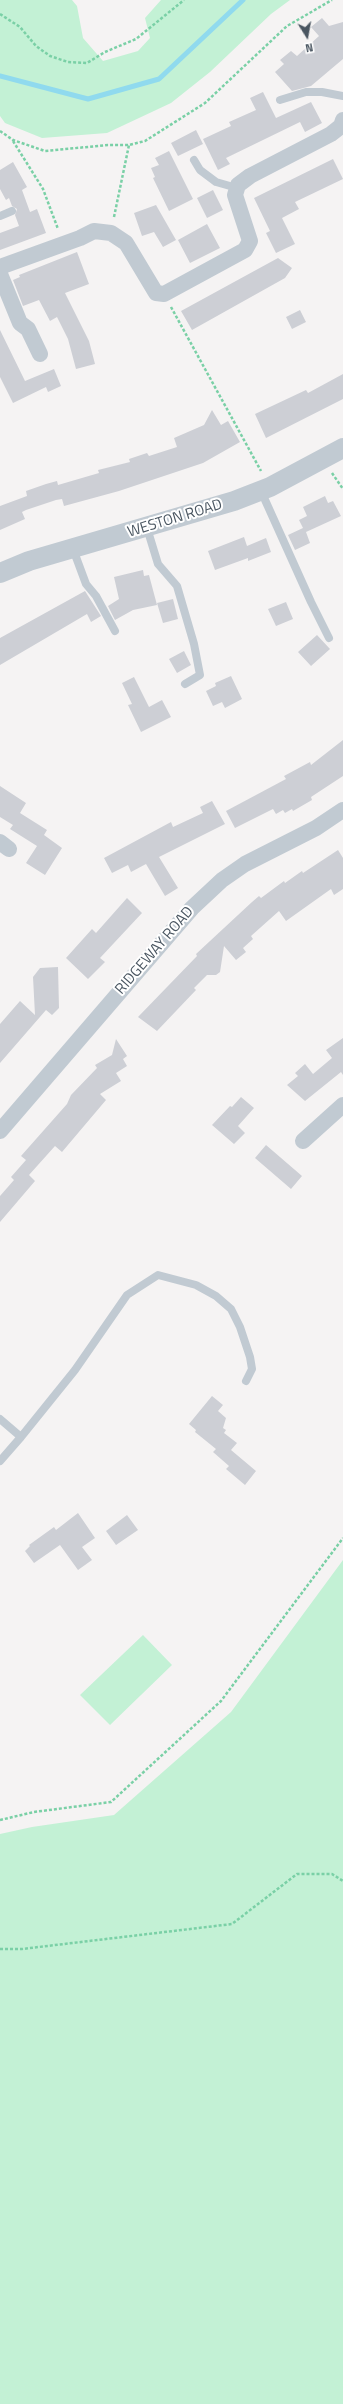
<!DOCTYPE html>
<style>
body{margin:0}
#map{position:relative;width:343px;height:2404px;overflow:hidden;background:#f5f3f3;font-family:"Titillium Web",sans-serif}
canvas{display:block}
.north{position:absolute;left:287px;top:16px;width:40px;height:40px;-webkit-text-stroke:3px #fff;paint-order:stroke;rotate:169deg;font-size:11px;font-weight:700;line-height:16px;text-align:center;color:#4a5661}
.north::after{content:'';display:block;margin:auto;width:14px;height:18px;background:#4a5661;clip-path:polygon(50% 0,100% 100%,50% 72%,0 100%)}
</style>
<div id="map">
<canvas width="343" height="2404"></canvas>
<div class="north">N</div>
</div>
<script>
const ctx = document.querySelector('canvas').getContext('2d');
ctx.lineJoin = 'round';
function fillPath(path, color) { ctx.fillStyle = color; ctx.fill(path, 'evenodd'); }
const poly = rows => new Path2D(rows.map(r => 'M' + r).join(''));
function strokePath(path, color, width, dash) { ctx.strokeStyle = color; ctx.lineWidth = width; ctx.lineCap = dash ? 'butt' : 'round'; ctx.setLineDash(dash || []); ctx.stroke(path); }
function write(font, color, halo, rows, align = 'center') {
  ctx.font = font + ' "Titillium Web",sans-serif'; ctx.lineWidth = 4; ctx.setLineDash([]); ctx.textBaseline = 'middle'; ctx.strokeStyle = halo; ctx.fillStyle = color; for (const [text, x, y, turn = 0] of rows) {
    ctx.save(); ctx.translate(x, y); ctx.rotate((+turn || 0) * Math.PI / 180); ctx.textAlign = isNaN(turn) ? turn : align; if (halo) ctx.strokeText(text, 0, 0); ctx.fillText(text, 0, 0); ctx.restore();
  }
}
fillPath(poly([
 [0,0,72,0,77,6,83,38,103,61,138,51,150,38,145,18,161,0,290,0,271,14,210,72,171,103,107,133,42,138,5,123,0,116],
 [343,1560,343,2404,0,2404,0,1834,32,1827,114,1815,231,1712],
 [143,1635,172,1665,110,1725,80,1695]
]), '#c3f1d5');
strokePath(poly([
 [0,76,88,99,159,79,243,0]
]), '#90daee', 5);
fillPath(poly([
 [322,18,329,26,343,22,343,59,311,86,292,91,275,72,284,64,280,60,291,51,297,56,319,36,311,27],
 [263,92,276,118,311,102,322,123,305,132,300,122,226,158,230,164,218,170,203,139,231,126,229,122,256,110,250,98],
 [196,130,203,144,178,156,171,143],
 [169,151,193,199,169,211,153,178,155,177,151,168,159,165,155,158],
 [333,159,343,179,295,202,299,209,282,218,295,244,276,253,266,233,270,231,254,198],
 [13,162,27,187,22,190,30,212,37,209,46,233,0,250,0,233,19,226,15,215,17,209,12,206,9,198,6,200,0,189,0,170],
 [213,190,223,210,207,218,197,198],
 [156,205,176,240,163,247,154,232,142,236,134,213],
 [207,224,220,248,190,263,178,240],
 [77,252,89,284,65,293,89,341,95,364,76,369,68,339,57,317,50,321,39,300,23,306,13,280,20,277,19,275],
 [278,258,292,268,285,278,192,330,181,311],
 [300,310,306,322,292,329,286,317],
 [0,330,25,381,54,369,61,386,48,392,46,387,13,403,0,377],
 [343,374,343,399,266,438,255,414,306,390,308,393],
 [212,410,221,425,228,421,240,442,203,463,119,491,64,506,62,499,56,500,26,510,22,512,25,519,0,530,0,506,27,496,26,491,46,484,57,481,58,485,99,473,98,470,130,462,129,459,147,453,149,456,177,447,174,438,204,425],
 [325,496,328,503,333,501,341,516,306,532,310,543,295,550,288,535,303,528,299,520,307,516,303,507],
 [244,537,247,546,266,538,271,552,248,561,248,558,215,570,208,551],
 [143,570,144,576,149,575,157,605,133,610,115,620,108,606,119,599,114,577],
 [85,591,101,616,91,622,87,614,0,665,0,638],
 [173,599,178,619,163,623,157,603],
 [286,602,293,619,276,626,268,609],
 [317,635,330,649,311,666,298,652],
 [184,651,191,665,177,673,169,659],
 [231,676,242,699,225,708,222,702,213,706,206,691,216,686,215,683],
 [134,677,149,707,162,700,171,717,141,732,128,705,132,704,122,683],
 [343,740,343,776,311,797,312,800,293,811,292,809,285,813,283,810,276,814,273,809,235,828,226,811,286,779,284,776,310,762,311,765],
 [0,786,26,803,20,813,47,830,44,835,62,848,45,875,26,863,37,846,10,829,13,825,0,817],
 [212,801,225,824,159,857,178,888,165,896,146,864,131,872,128,865,112,873,104,858,171,822,173,827,203,813,200,807],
 [338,850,343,858,343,889,334,895,331,889,286,921,279,911,251,936,253,939,243,948,246,952,236,960,224,946,220,972,216,975,207,975,194,988,196,990,157,1031,138,1017,197,956,196,954,252,902,259,896,261,898,284,881,285,883,302,871,303,873],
 [127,898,142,913,100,958,105,962,88,979,66,958,92,929,96,933],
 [58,967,59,1008,52,1015,46,1010,0,1063,0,1024,20,1001,35,1015,33,977,40,968],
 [343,1038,343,1075,341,1072,305,1101,287,1085,298,1076,295,1073,305,1064,313,1074,332,1058,326,1050],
 [116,1039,127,1056,123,1059,127,1066,116,1073,121,1081,100,1094,106,1100,62,1152,55,1146,29,1175,35,1181,0,1222,0,1196,14,1180,11,1177,26,1160,21,1156,67,1104,71,1095,97,1068,95,1065,112,1055],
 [241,1097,254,1108,238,1126,245,1133,234,1144,212,1125,230,1106,232,1107],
 [266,1145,302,1176,291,1189,255,1158],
 [212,1396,223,1405,218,1411,226,1418,223,1428,226,1430,224,1433,237,1443,231,1450,256,1471,245,1485,226,1469,229,1466,213,1452,216,1449,195,1432,196,1430,189,1424],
 [78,1513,95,1538,82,1547,92,1560,78,1570,60,1545,34,1563,25,1551,30,1546,29,1545,54,1527,56,1530],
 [127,1515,138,1530,116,1545,106,1531]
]), '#cdcfd5');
strokePath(poly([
 [0,14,20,27,36,46,50,56,68,62,87,63,105,52,136,39,184,0],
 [0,131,13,140,45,151,108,145,129,145,145,141,205,103,287,26,332,0],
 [13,141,43,189,58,229],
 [114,217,129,145],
 [171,307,261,471],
 [332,473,343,489],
 [0,1820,34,1812,111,1802,221,1701,343,1538],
 [0,1949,22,1949,232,1924,297,1874,332,1874,343,1881]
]), '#7ad0a6', 2.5, [3, 2]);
strokePath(poly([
 [280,100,306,92,322,92,343,96],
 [194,160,200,170,216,182,237,188],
 [0,216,12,211],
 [261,491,311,602,329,638],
 [147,528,158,564,177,586,194,644,200,675,185,684],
 [73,549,86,584,96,596,115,631],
 [0,1419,21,1437,0,1461],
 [21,1437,75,1370,127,1295,158,1275,196,1285,216,1296,231,1309,240,1327,250,1357,252,1369,246,1381]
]), '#c1cad2', 8);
strokePath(poly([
 [0,267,80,238,94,231,111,233,126,243,156,293,164,294,245,250,250,241,235,195,238,185,250,176,331,134,341,126,343,120],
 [0,274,20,323,28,329,40,354],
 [0,842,9,849],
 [0,1131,192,908,222,880,245,864,316,828,343,810],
 [303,1141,343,1105]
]), '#c1cad2', 16);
strokePath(poly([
 [0,573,29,561,234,501,270,487,343,448]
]), '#c1cad2', 20);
write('15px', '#4a5661', '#fff', [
 ["WESTON ROAD",175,519,-17],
 ["RIDGEWAY ROAD",155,951,-49]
]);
</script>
